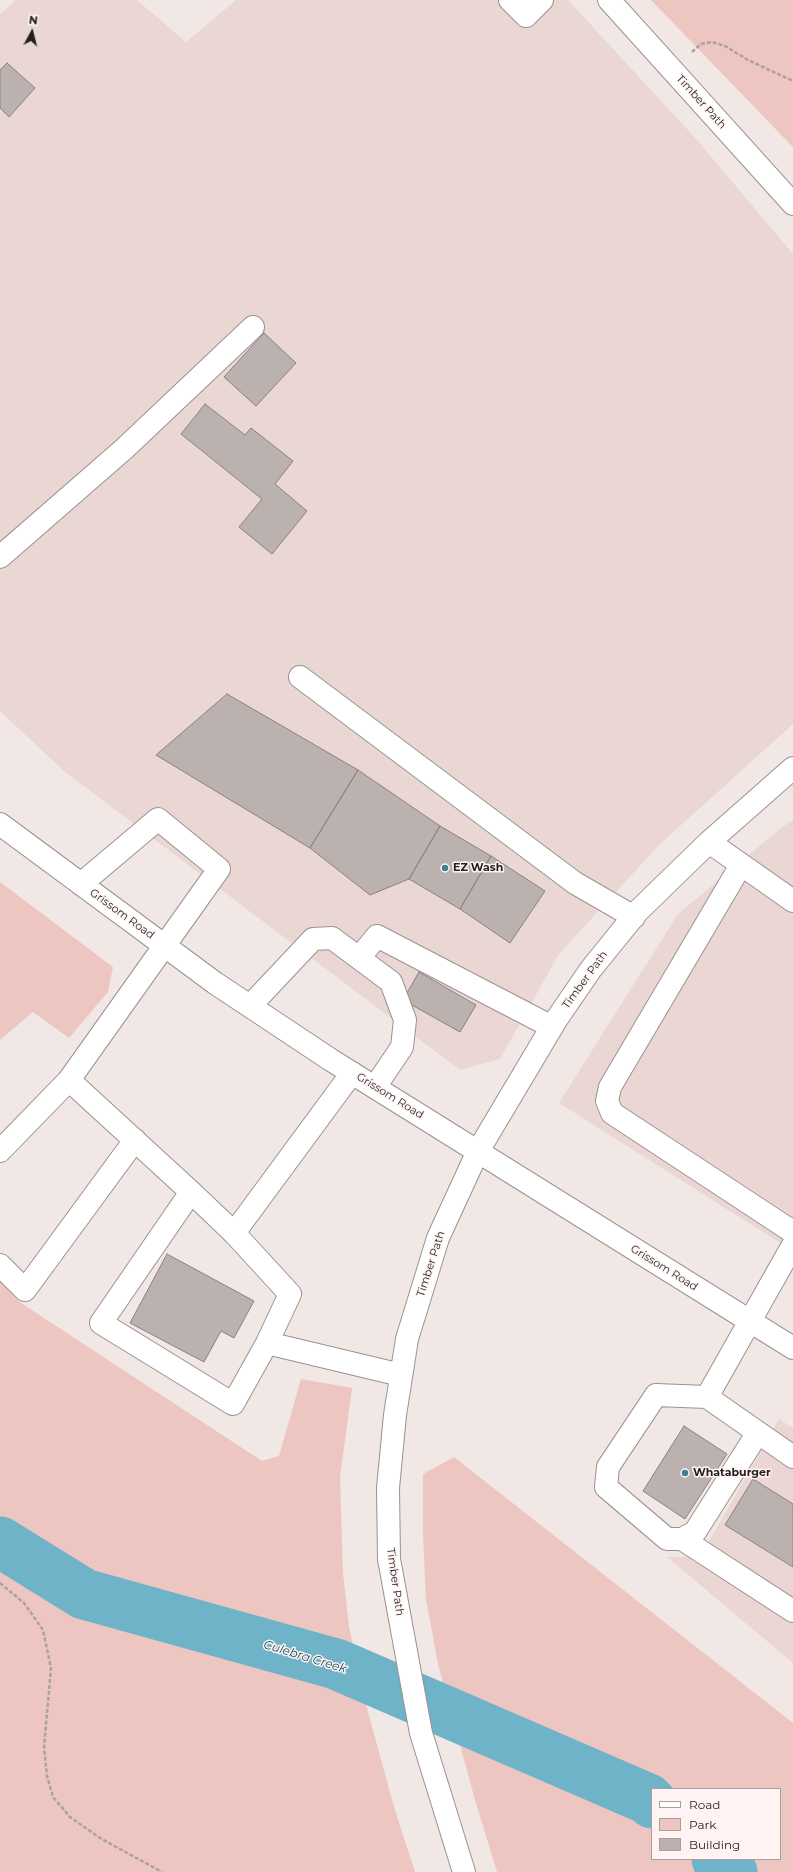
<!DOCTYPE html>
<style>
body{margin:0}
#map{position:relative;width:793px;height:1872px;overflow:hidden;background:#f1e7e5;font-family:Montserrat,sans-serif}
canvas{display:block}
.legend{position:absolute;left:651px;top:1788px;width:130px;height:72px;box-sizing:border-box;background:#fff4f3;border:1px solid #a79f9e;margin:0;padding:5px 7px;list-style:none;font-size:12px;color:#231f1f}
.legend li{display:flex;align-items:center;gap:8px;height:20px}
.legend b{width:20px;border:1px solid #a79f9e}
.north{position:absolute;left:12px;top:12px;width:40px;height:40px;-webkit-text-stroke:3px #fff4f3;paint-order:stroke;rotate:7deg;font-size:11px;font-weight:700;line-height:16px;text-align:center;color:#231f1f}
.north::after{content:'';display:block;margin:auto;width:14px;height:18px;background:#231f1f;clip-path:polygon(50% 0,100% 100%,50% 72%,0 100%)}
</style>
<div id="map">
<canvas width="793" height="1872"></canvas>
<ul class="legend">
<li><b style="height:5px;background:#fff"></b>Road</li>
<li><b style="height:11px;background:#eec6c1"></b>Park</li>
<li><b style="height:11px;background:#bbb1af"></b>Building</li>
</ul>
<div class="north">N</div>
</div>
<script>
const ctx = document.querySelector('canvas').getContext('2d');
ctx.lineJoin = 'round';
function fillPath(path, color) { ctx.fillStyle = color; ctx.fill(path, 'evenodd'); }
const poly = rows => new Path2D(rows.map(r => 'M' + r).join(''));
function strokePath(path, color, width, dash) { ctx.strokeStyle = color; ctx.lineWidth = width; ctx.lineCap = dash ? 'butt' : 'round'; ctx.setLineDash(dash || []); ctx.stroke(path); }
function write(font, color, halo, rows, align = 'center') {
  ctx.font = font + ' Montserrat,sans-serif'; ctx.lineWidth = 3; ctx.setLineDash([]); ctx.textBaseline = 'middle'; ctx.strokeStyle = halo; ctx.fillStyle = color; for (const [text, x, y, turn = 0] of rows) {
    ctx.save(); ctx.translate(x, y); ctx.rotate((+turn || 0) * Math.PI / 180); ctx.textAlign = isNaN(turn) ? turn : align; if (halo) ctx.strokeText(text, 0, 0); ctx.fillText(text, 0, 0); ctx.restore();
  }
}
fillPath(poly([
 [16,0,137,0,186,42,236,0,568,0,697,140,793,254,793,724,659,845,559,954,500,1059,460,1070,65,772,0,711,0,14],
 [793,820,793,1251,559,1103,678,914,781,828],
 [779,1419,793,1428,793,1663,667,1557,691,1557,707,1545]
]), '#ead7d4');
fillPath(poly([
 [651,0,793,0,793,147,789,143],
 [0,882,113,967,108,992,69,1038,33,1012,0,1040],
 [0,1281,18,1301,262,1461,279,1456,301,1379,352,1388,340,1477,343,1573,349,1627,365,1701,394,1807,415,1872,0,1872],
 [454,1457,793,1723,793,1872,497,1872,475,1800,438,1664,426,1599,423,1535,423,1474],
 [652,1789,780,1789,780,1859,652,1859]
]), '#eec6c1');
strokePath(poly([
 [0,1542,84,1594,336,1664,648,1799,652,1803],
 [717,1859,732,1872]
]), '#6fb3c9', 51);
const building = poly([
 [7,63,35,88,9,117,0,108,0,70,7,63],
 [264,333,296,363,256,406,224,377,264,333],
 [205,404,245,435,251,428,293,461,275,484,307,511,272,554,239,527,262,499,181,434,205,404],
 [227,694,358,770,310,848,156,755,227,694],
 [358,770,440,826,409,879,370,895,310,848,358,770],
 [440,826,491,856,460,909,409,879,440,826],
 [491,856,545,891,510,943,460,909,491,856],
 [419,972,476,1005,460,1032,403,1000,419,972],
 [167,1254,254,1301,234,1338,221,1331,204,1362,130,1323,167,1254],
 [684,1426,727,1454,685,1519,643,1491,684,1426],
 [753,1479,793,1504,793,1567,725,1525,753,1479]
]);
fillPath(building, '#bbb1af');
strokePath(building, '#8b8180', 1);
const minor = poly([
 [510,0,526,16,542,0],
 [609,0,793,204],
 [0,557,124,449,253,327],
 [300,677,575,883,634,917],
 [709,842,793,901],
 [741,865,610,1087,607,1101,612,1113,793,1232],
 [81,884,158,819,219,869,69,1080,191,1192,234,1233,290,1294,267,1343,233,1404,101,1323,191,1192],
 [359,958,377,936,552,1027],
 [250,1006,313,939,332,938,391,982,405,1020,402,1047,375,1087],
 [0,1151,69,1080],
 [234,1233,352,1073],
 [0,1265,25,1290,135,1140],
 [267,1343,401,1375],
 [707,1397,793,1245],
 [757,1434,695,1532,682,1539,667,1539,606,1487,608,1467,656,1395,707,1397,793,1457],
 [682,1539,793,1611],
 [464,1872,421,1733,389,1559,388,1488,395,1415,407,1339,438,1238,478,1151,556,1020,591,969,638,911,709,842,793,768]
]);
const major = poly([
 [0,824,215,983,331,1060,793,1348]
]);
strokePath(minor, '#9b9290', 24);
strokePath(major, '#9b9290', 24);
strokePath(poly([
 [692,52,701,44,712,42,725,46,748,60,793,81],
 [0,1583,24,1603,43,1630,51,1668,44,1747,47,1776,53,1797,70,1817,100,1838,162,1872]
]), '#aaa2a0', 2.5, [4, 2]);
strokePath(minor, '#fff', 22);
strokePath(major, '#fff', 22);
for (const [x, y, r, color] of [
 [445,868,4,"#3f7f93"],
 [685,1473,4,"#3f7f93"]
]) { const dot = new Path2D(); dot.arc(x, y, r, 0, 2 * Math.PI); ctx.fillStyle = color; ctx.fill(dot); strokePath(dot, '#fff4f3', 1.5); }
write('11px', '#231f1f', '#fff4f3', [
 ["Timber Path",701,102,48],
 ["Grissom Road",122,914,36],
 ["Timber Path",585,980,-54],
 ["Grissom Road",390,1096,32],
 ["Timber Path",431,1264,-72],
 ["Grissom Road",664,1268,32],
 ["Timber Path",395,1582,82]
]);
write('bold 11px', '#231f1f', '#fff4f3', [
 ["EZ Wash",453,868],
 ["Whataburger",693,1473]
], 'left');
write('italic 12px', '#124d5d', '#fff4f3', [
 ["Culebra Creek",305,1657,17]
]);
</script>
